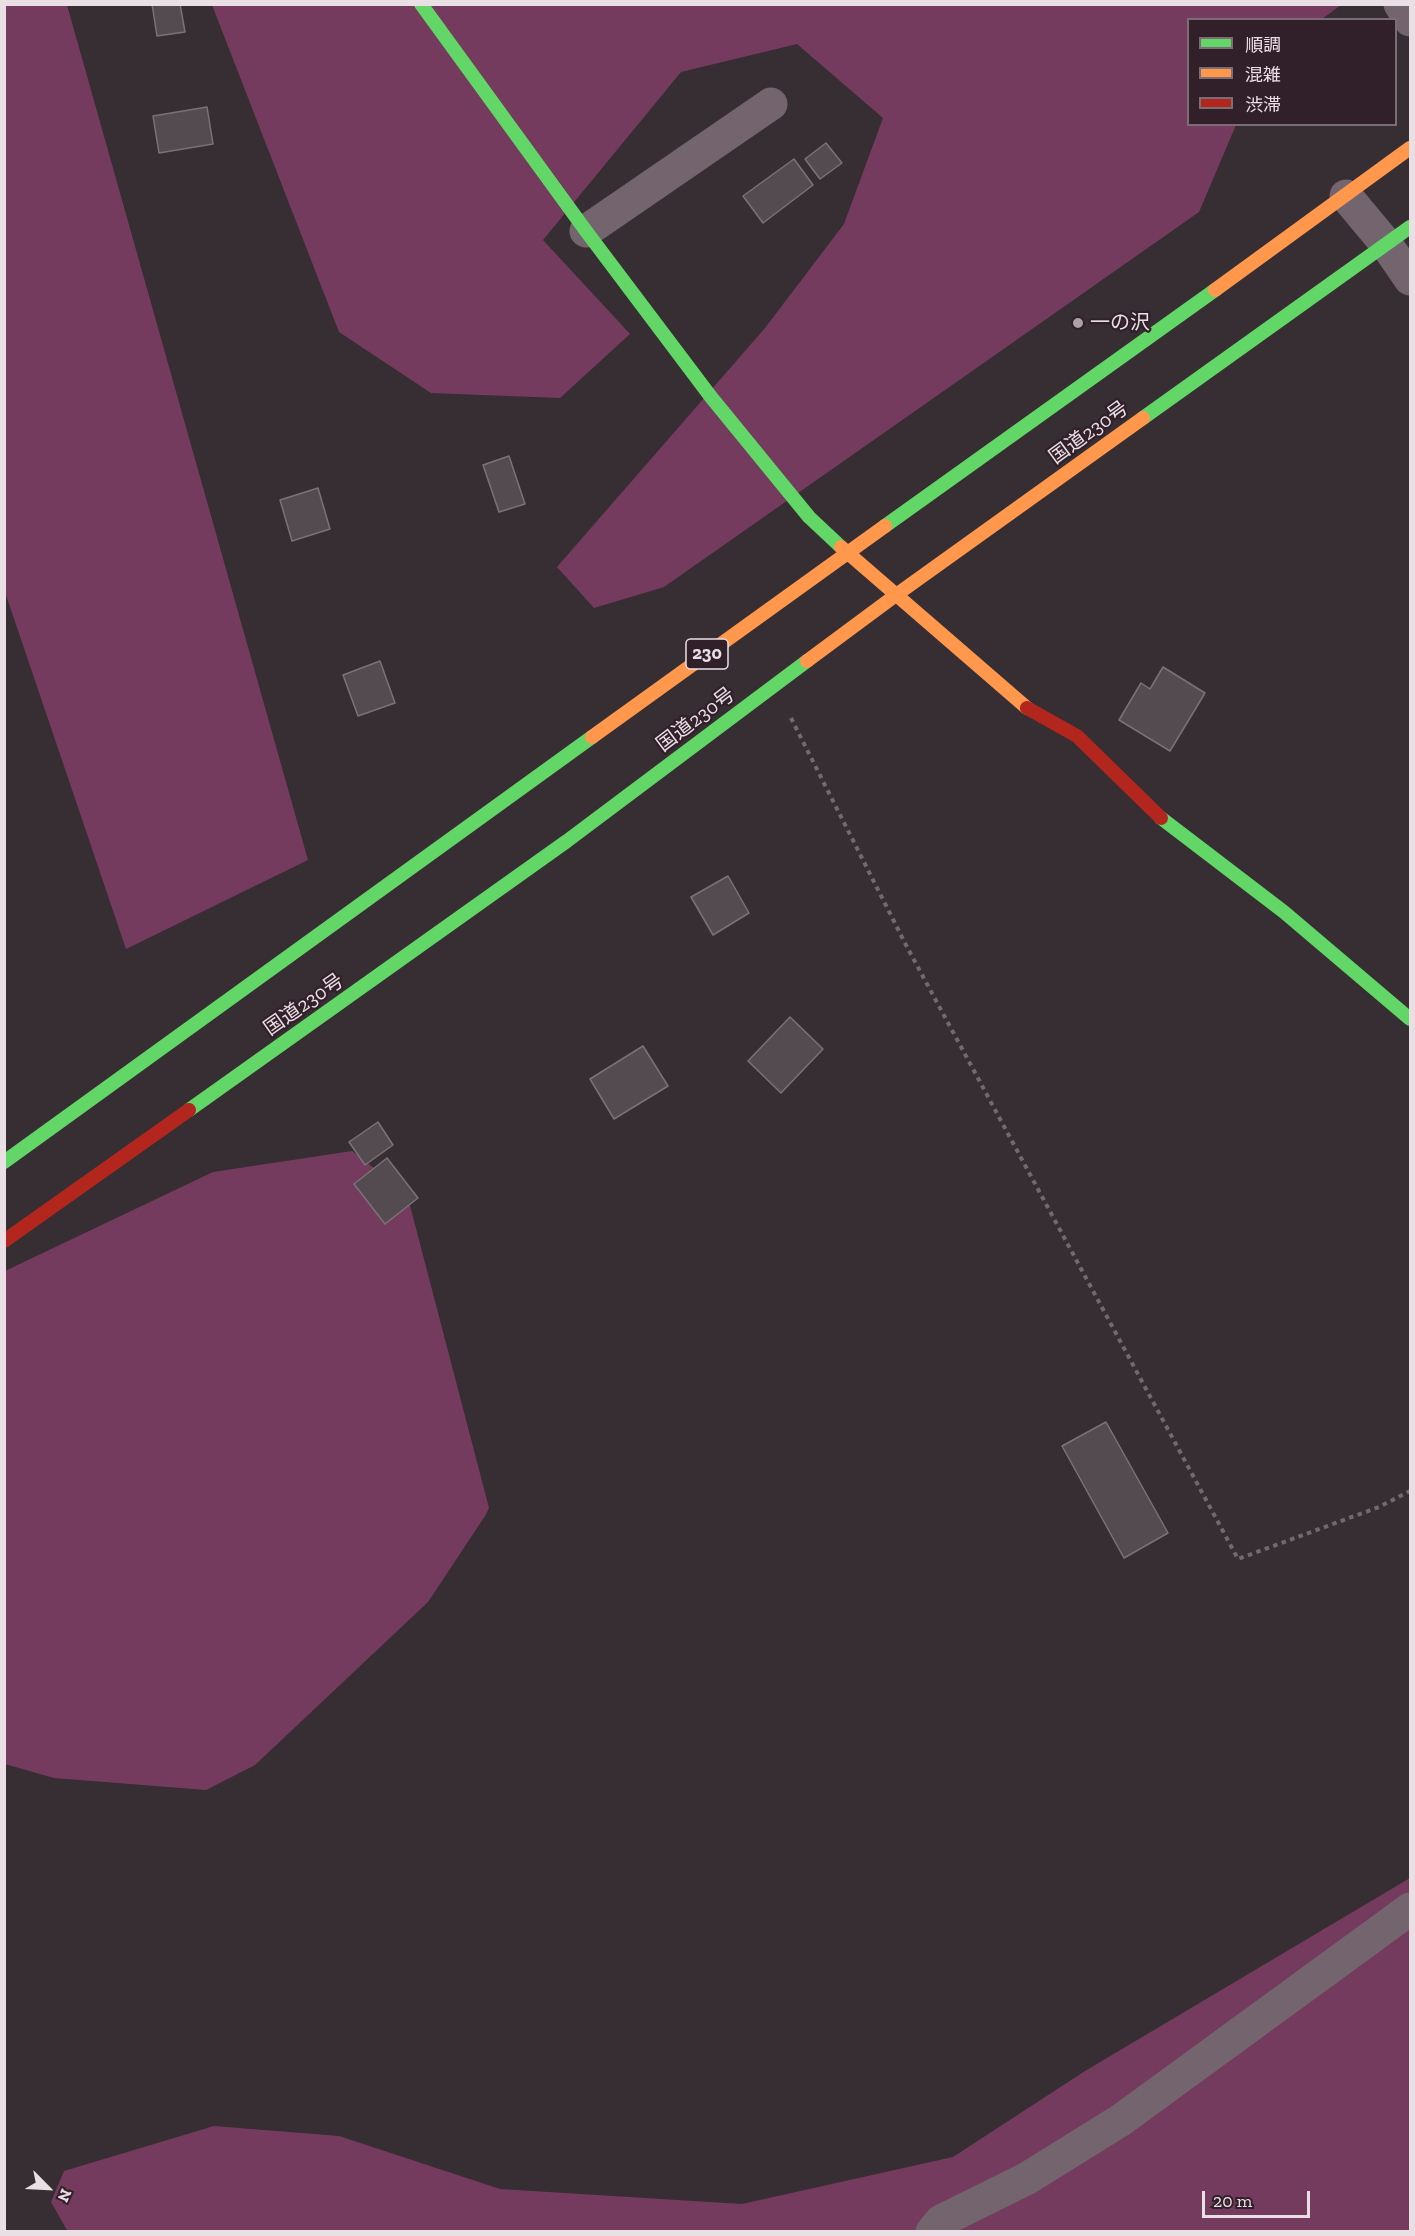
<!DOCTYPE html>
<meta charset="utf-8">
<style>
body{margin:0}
#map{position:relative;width:1415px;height:2236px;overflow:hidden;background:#372e33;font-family:"Zilla Slab","Noto Sans JP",serif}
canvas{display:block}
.frame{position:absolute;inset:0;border:6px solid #ebdfe6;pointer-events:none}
.legend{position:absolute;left:1187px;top:18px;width:210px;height:108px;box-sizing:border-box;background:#312029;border:2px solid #7b6c75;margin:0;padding:8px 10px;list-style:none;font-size:18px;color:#ebdfe6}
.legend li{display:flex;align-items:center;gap:12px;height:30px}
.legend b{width:30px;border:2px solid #7b6c75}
.north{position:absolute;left:18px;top:2158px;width:60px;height:60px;-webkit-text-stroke:4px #312029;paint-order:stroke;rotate:114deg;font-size:16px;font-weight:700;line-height:24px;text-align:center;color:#ebdfe6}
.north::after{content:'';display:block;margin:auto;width:21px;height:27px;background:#ebdfe6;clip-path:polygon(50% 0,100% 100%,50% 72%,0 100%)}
.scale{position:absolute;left:1202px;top:2191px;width:108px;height:27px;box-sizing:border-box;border:3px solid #ebdfe6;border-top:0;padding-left:8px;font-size:18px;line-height:21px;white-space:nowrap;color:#ebdfe6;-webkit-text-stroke:4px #312029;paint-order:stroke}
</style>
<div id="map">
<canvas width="1415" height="2236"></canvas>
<div class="frame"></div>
<ul class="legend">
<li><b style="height:8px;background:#63d668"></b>順調</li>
<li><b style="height:8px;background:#ff974d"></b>混雑</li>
<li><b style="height:8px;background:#b3261e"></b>渋滞</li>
</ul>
<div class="north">N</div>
<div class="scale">20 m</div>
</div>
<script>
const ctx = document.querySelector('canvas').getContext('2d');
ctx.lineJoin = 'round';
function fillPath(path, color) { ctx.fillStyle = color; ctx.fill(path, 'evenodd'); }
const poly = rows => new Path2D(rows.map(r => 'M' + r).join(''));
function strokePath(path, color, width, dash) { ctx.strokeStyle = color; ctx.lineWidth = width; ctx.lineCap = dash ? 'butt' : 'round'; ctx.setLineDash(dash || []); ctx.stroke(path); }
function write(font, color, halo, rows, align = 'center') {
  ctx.font = font + ' "Zilla Slab","Noto Sans JP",serif'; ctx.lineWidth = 4.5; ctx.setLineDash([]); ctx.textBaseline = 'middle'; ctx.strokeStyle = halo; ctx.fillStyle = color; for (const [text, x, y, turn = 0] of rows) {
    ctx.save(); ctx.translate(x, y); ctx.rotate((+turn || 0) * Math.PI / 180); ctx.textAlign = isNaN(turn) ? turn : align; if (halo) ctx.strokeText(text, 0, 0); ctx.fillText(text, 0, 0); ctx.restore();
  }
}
fillPath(poly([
 [4,5,67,5,308,860,126,949,5,592],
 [212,5,1341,5,1322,19,1188,20,1188,124,1236,125,1199,212,664,587,594,608,557,567,765,328,844,224,883,118,797,44,681,72,543,240,630,334,560,398,431,393,339,332],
 [352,1151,407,1194,489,1508,485,1516,428,1602,255,1765,206,1790,54,1778,5,1764,5,1271,213,1172],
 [1410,1878,1410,2231,68,2232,51,2202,64,2171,214,2126,339,2136,500,2189,742,2204,953,2157,1085,2071]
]), '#753b5f');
const building = poly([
 [152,4,180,4,185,32,157,36,152,4],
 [207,107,213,144,159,153,153,116,207,107],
 [826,143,842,163,820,179,805,159,826,143],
 [794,159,813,185,763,223,743,196,794,159],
 [509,456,525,504,499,512,483,465,509,456],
 [318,488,330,529,292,541,280,500,318,488],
 [380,661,395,703,358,716,343,675,380,661],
 [1163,667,1205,693,1170,751,1119,720,1141,683,1150,689,1163,667],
 [728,876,749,913,713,935,691,897,728,876],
 [790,1017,823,1049,781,1093,748,1061,790,1017],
 [643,1046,668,1086,614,1119,590,1079,643,1046],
 [378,1122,393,1145,365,1165,349,1142,378,1122],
 [387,1158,418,1198,385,1224,354,1184,387,1158],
 [1106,1422,1168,1533,1124,1558,1062,1446,1106,1422]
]);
fillPath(building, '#534b4f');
strokePath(building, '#7a7276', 1.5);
strokePath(poly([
 [791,718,907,947,1238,1559,1379,1507,1410,1491]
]), '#73686e', 4, [4.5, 4.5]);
strokePath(poly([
 [1400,4,1410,20],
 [1346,196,1386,244,1410,279],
 [586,231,771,104],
 [932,2232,941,2221,1026,2179,1121,2120,1410,1909]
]), '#73646d', 33);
strokePath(poly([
 [421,4,586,231,711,397,809,517,841,547],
 [1143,418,1410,227],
 [885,526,1215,290],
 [1161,818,1284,912,1410,1019],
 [189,1110,567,841,807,661],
 [4,1162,592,737]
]), '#63d668', 14);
strokePath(poly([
 [1215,290,1410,148],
 [841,547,1027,708],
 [807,661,896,595,1143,418],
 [592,737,885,526]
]), '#ff974d', 14);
strokePath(poly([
 [1027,708,1077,736,1161,818],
 [4,1241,189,1110]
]), '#b3261e', 14);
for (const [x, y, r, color] of [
 [1078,323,6,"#aca1a7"]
]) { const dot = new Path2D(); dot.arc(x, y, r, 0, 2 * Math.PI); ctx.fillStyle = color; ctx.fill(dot); strokePath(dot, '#312029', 2); }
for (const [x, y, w] of [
 [707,654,42]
]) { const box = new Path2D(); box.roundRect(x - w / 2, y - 15, w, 30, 4.5); ctx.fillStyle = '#312029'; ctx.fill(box); strokePath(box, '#ebdfe6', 1.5); }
write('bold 18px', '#ebdfe6', null, [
 ["230",707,654]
]);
write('20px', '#ebdfe6', '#312029', [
 ["一の沢",1090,323]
], 'left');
write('20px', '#ebdfe6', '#312029', [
 ["国道230号",1089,433,-36],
 ["国道230号",696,720,-37],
 ["国道230号",304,1005,-35]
]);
</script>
